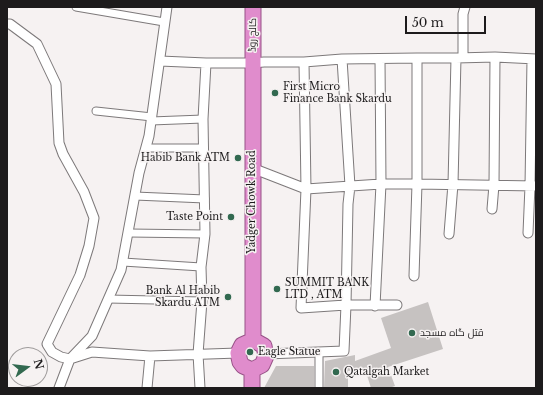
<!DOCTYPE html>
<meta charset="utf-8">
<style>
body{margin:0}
#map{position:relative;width:543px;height:395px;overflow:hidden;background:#f6f2f2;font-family:"Libre Baskerville",serif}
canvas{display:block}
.frame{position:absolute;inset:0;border:8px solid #1d1b1c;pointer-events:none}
.north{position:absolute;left:8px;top:347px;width:40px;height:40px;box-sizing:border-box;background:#f6f2f2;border:1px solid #9f9c9c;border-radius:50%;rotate:75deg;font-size:11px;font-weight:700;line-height:16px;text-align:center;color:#1d1b1c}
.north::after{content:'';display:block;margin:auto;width:14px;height:18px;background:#326950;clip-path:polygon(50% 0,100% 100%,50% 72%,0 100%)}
.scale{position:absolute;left:405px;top:16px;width:81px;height:18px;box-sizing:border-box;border:2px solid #1d1b1c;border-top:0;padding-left:5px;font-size:12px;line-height:14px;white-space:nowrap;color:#1d1b1c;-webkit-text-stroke:3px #f6f2f2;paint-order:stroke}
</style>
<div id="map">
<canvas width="543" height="395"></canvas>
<div class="frame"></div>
<div class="north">N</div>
<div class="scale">50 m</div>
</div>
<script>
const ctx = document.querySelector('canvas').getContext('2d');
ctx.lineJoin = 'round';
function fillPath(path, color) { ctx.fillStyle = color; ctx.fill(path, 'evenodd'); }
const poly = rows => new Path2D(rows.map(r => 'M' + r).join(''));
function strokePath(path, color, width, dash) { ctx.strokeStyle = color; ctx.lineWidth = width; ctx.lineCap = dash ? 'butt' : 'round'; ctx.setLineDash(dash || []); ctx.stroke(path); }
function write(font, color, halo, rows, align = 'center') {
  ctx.font = font + ' "Libre Baskerville",Cairo,serif'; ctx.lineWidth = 3; ctx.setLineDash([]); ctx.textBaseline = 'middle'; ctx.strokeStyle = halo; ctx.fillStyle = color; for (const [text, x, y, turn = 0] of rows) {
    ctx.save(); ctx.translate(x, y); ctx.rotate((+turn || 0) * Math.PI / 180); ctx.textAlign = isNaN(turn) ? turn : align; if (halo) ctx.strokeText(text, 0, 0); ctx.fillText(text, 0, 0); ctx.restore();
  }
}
fillPath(poly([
 [428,302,443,349,388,367,395,386,389,388,371,388,365,369,348,371,348,388,324,388,325,361,355,355,355,361,391,348,381,318],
 [276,366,314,366,314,388,264,388]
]), '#c6c2c1');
const pedestrian = poly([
 [76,7,164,22],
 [96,111,152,117],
 [151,121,203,119],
 [146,148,204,148],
 [135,196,205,199],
 [129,233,205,234],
 [123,262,201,267],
 [108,299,202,301],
 [319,388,319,353]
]);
const minor = poly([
 [7,24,10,24,37,44,56,84,59,143,63,154,84,192,94,218,89,246,80,275,47,344,52,352,61,357,70,359,92,352,150,356,238,353],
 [463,58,463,14,465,7],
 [160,61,206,63,252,63,264,62,304,62,342,59,417,58,456,58,495,57,536,59],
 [304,62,306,189,301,308,346,305,397,305],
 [252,168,306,189,381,184,417,184,536,186],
 [492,209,494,185,495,57],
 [528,233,530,186,532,59],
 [449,234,453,184,456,58],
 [414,276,417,184,417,58],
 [375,306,381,184,380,59],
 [266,354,344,351,346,305,348,204,350,186,342,59],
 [59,388,70,359,92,336,121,270,139,173,149,136,167,7],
 [147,388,150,356],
 [200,388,198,354,202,301,201,267,205,234,203,119,206,63]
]);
const trunk = poly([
 [251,341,255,341,264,346,266,356,262,365,252,370,243,366,240,362,238,353,242,345,251,341],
 [253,341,253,7],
 [252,388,252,370]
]);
strokePath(pedestrian, '#7d797a', 9);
strokePath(minor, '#7d797a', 11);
strokePath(trunk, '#975287', 17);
strokePath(pedestrian, '#fff', 7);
strokePath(minor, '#fff', 9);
strokePath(trunk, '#e08ccc', 15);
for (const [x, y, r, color] of [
 [275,93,4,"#326950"],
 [238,158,4,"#326950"],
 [231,217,4,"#326950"],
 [277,289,4,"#326950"],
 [228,297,4,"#326950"],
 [412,333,4,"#326950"],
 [250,352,4,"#326950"],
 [336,372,4,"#326950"]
]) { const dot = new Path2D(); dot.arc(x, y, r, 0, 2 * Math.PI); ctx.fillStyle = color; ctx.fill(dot); strokePath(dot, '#f6f2f2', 1.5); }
write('10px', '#1d1b1c', '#f6f2f2', [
 ["کالج روڈ",253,35,-89],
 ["Yadger Chowk Road",252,202,-90]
]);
write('10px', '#1d1b1c', '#f6f2f2', [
 ["First Micro",283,87],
 ["Finance Bank Skardu",283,99],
 ["Habib Bank ATM",230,158,"right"],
 ["Taste Point",223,217,"right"],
 ["SUMMIT BANK",285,283],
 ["LTD , ATM",285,295],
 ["Bank Al Habib",220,291,"right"],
 ["Skardu ATM",220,303,"right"],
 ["قتل گاہ مسجد",420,333],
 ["Eagle Statue",258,352],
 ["Qatalgah Market",344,372]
], 'left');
</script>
